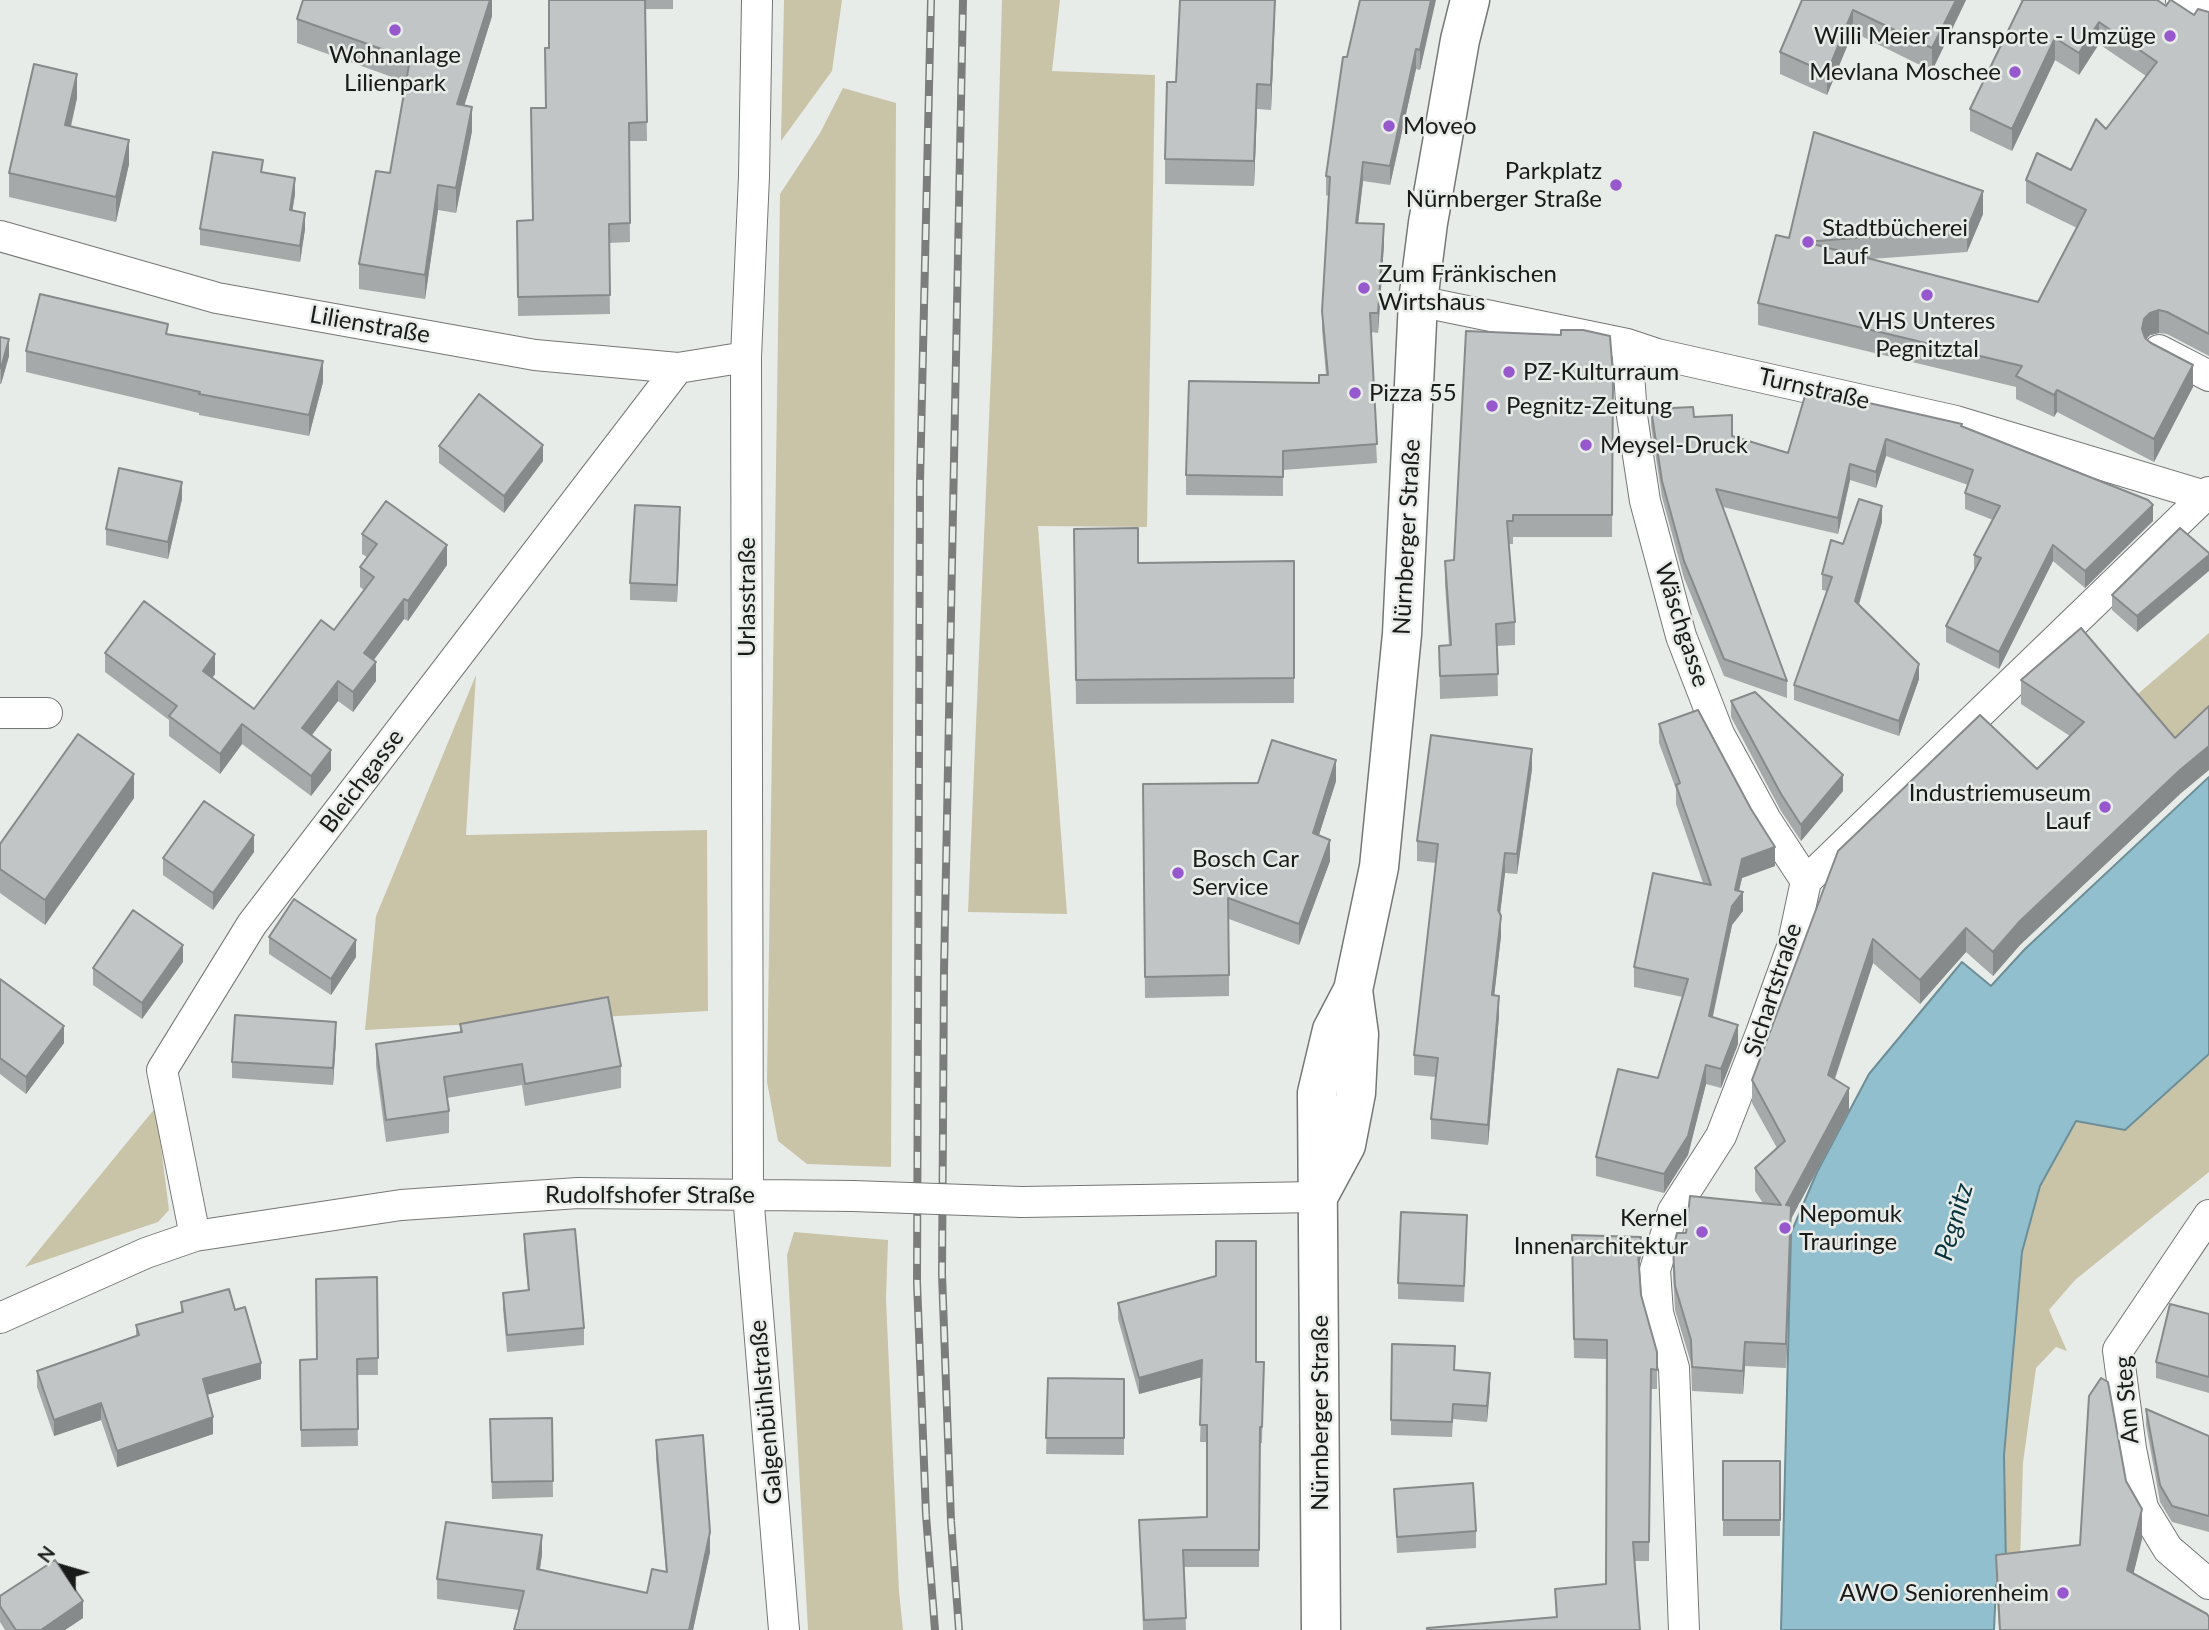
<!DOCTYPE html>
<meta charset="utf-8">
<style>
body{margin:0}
#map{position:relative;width:2209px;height:1630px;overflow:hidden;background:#e8ece9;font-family:Lato,sans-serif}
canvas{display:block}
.north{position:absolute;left:28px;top:1532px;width:70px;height:70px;-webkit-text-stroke:5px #e8ece9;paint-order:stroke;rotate:307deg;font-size:19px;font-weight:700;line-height:28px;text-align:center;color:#191a1a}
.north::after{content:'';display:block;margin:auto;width:24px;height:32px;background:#191a1a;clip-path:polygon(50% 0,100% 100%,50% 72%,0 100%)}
</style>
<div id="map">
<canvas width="2209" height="1630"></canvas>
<div class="north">N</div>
</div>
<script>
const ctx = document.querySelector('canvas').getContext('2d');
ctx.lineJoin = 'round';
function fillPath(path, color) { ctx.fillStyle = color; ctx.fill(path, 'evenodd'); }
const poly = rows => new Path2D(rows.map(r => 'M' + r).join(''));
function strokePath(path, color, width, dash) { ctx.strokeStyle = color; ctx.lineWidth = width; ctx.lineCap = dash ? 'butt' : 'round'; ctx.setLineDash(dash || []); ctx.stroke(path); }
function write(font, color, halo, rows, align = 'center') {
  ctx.font = font + ' Lato,sans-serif'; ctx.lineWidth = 5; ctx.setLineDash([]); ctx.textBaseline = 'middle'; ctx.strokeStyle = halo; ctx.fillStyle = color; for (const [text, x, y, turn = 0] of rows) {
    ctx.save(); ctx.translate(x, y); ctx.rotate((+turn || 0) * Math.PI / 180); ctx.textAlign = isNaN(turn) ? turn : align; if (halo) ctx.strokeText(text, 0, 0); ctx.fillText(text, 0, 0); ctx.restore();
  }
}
fillPath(poly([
 [784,0,842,0,832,71,781,141],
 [1002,0,1060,0,1052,71,1155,75,1147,527,1038,526,1067,914,968,912,992,349],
 [843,88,896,103,891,1167,807,1164,778,1141,767,1082,780,194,820,133],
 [2209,633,2209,730,2175,762,2126,704],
 [476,675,466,835,707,830,708,1011,365,1030,376,916],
 [2209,1054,2209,1172,2075,1280,2049,1310,2067,1351,2056,1347,2036,1368,2023,1463,2020,1564,2006,1568,2004,1455,2022,1252,2040,1186,2076,1120,2125,1130],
 [156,1107,169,1210,158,1222,25,1267],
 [794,1232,888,1240,886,1299,899,1592,903,1630,808,1630,787,1255]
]), '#c9c4a8');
const water = poly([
 [2209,777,2209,1054,2125,1130,2076,1121,2040,1186,2022,1252,2004,1455,2006,1568,1996,1585,1994,1630,1781,1630,1791,1233,1817,1172,1869,1074,1962,962,1991,986,2025,949,2209,777]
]);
fillPath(water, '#91bfcd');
strokePath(water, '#6d8e97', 2);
const street = poly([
 [757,0,754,176,746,357,748,1194,784,1630],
 [2181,0,2209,17],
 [0,236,217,298,535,355,678,368,746,357],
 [1418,301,1627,344,1657,354,1956,421,2205,496],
 [1627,344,1632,416,1645,501,1681,636,1719,734,1766,820,1806,881],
 [2159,350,2209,376],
 [0,713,47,713],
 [1022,1202,1318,1197],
 [2209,1215,2118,1350,2131,1449,2143,1508,2168,1549,2209,1584],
 [195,1236,162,1070,252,924,678,368],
 [0,1318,146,1253,195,1236,401,1205,578,1193,853,1196],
 [1684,1630,1674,1368,1658,1313,1655,1270,1673,1211,1721,1136,1761,1033,1792,947,1806,881,2209,492]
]);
const secondary = poly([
 [1318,1197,1346,1145,1356,1093,1359,1034,1353,990],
 [1321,1630,1317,1093,1332,1030,1353,990,1379,867,1402,634,1418,301,1428,223,1460,40,1470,0]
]);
strokePath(street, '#747775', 32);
strokePath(secondary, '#747775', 41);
strokePath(street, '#fff', 30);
strokePath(secondary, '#fff', 38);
const rail = poly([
 [931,0,920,482,917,1282,926,1515,935,1630],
 [959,1630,951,1521,942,1274,944,971,963,0]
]);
strokePath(rail, '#7b7d7c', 8);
strokePath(rail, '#e8ece9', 5, [16]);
const streetBridge = poly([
 [853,1196,1022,1202]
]);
strokePath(streetBridge, '#747775', 32, []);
strokePath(streetBridge, '#fff', 30);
fillPath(poly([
 [492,0,492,16,464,106,472,131,456,213,438,210,425,299,359,289,359,264,390,173,406,82,297,43,297,19],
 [549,0,673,0,673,9,645,9,647,141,629,141,630,242,609,243,610,314,518,316,517,221,533,220,546,108,549,48],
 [1802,0,1966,0,1932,71,1853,32,1827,95,1780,74,1780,52],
 [2020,0,2157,0,2166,6,2194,15,2209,12,2209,356,2167,334,2159,333,2150,335,2146,339,2193,387,2154,462,2057,412,2054,417,2016,399,2016,387,1758,325,1758,303,1789,238,1983,214,1967,252,1871,259,2038,302,2077,228,2026,203,2026,180,2071,170,2106,129,2146,76,2099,44,2079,75,2055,60,2012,151,1970,131,1970,109,2023,2],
 [1433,9,1420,70,1416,69,1390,185,1363,181,1358,223,1384,244,1378,333,1371,332,1377,463,1283,470,1283,496,1186,495,1186,475,1319,383,1326,375,1322,330,1322,311,1328,196,1326,195,1326,176,1347,57],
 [1275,12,1271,110,1257,109,1254,186,1165,184,1165,159,1176,82],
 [77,98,71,127,129,164,116,222,9,197,9,173],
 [263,172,295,194,292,211,305,229,300,262,200,245,200,229],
 [168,334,323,382,309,436,199,415,199,413,26,372,26,351],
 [0,337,9,356,1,384,0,384],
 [1613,375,1612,537,1513,537,1513,544,1509,544,1515,622,1515,645,1497,646,1498,696,1440,699,1439,646,1449,645,1445,584,1445,561,1454,560],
 [1651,409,1694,417,1732,436,1788,453,1962,427,2153,521,2085,588,2053,561,1999,669,1946,642,1946,626,1974,571,1974,555,1993,520,1965,509,1965,493,1968,485,1886,456,1876,488,1850,480,1838,534,1723,507,1787,681,1787,698,1724,676,1684,578,1662,497,1651,426],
 [439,446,543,461,504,513,439,463],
 [182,499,168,559,106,545,106,529],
 [1882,522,1859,605,1919,679,1899,736,1794,700,1794,685,1827,591,1822,590,1822,574,1843,544],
 [680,524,677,602,630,600,630,583],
 [1074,529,1138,563,1294,561,1294,703,1076,704],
 [362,534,447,565,408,621,404,619,374,660,376,681,353,712,338,701,311,736,331,770,311,796,242,744,220,774,169,736,169,720,105,672,105,653,215,674,212,678,254,709,334,630,364,590,360,587,360,567,367,557,362,554],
 [2209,553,2137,632,2112,610,2112,595],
 [2081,628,2180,794,2020,945,1993,976,1966,952,1920,1004,1873,963,1835,1079,1849,1111,1791,1219,1786,1368,1745,1366,1743,1394,1692,1391,1691,1363,1675,1310,1673,1272,1673,1248,1686,1233,1763,1203,1755,1191,1755,1168,1777,1148,1752,1103,1752,1080,1838,851,2037,769,2070,736,2021,704,2021,680],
 [1731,701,1843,791,1801,841,1781,811,1731,717],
 [1659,724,1775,866,1742,878,1739,891,1743,911,1732,925,1712,1017,1738,1044,1721,1088,1706,1084,1688,1155,1664,1193,1596,1176,1596,1157,1658,1078,1683,997,1634,987,1634,967,1703,883,1676,804,1676,789,1659,743],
 [1532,769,1517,874,1505,873,1500,914,1501,936,1494,995,1499,1016,1488,1145,1431,1139,1431,1119,1436,1077,1414,1075,1414,1055,1436,863,1417,861,1417,841],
 [1336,781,1319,835,1330,861,1299,945,1229,919,1229,996,1145,998,1143,784],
 [134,798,45,925,0,893,0,844],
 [254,852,213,910,163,875,163,858],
 [269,937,356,957,331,995,269,954],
 [183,962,142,1019,93,985,93,968],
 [0,979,64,1043,26,1094,0,1074],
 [460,1024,621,1066,621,1088,525,1106,522,1085,447,1098,449,1111,449,1133,386,1142,376,1066,376,1044,460,1032],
 [336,1039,333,1085,232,1078,232,1062],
 [1467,1231,1464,1302,1398,1299,1398,1283],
 [524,1234,584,1328,584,1345,507,1352,503,1309,503,1293,528,1291,524,1250],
 [1572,1235,1641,1256,1639,1266,1641,1295,1657,1370,1657,1389,1651,1389,1649,1561,1634,1561,1640,1630,1556,1617,1555,1589,1606,1584,1607,1359,1574,1358],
 [377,1277,378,1375,357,1375,358,1446,301,1447,300,1360,317,1359],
 [181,1302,235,1310,261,1379,207,1395,213,1434,117,1467,101,1420,54,1436,37,1387,37,1371,136,1336,136,1325,181,1313],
 [1118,1303,1256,1362,1264,1362,1262,1443,1260,1443,1259,1567,1184,1567,1186,1630,1143,1630,1139,1520,1207,1517,1207,1442,1200,1442,1202,1377,1139,1394,1118,1319],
 [2209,1314,2209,1393,2156,1378,2156,1362],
 [1454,1370,1490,1388,1487,1422,1453,1419,1452,1437,1391,1435,1391,1420],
 [1048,1378,1124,1379,1124,1455,1046,1454],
 [2146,1409,2209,1436,2209,1532,2172,1522,2160,1502,2146,1425],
 [552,1418,553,1497,492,1499,490,1419],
 [656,1440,710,1552,693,1630,514,1630,519,1610,437,1599,437,1579,542,1554,540,1569,647,1593,666,1572,656,1459],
 [1723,1461,1780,1461,1780,1536,1723,1536],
 [2126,1481,2142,1539,2133,1574,2209,1630,1999,1630,1996,1585,1996,1555,2080,1545],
 [1394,1489,1476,1531,1476,1548,1397,1553],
 [0,1596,83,1618,65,1630,5,1630,0,1622]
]), '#a6a9a9');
fillPath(poly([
 [490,0,492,0,492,16,457,129,457,104],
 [1275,0,1275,12,1271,110,1271,85],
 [1431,0,1436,0,1420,70,1420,50],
 [1956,0,1966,0,1932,71,1932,48],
 [1853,10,1853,32,1827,95,1827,73],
 [2099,22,2099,44,2079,75,2079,53],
 [2055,38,2055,60,2012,151,2012,129],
 [1416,49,1416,69,1390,185,1390,166],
 [77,74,77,98,65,150,65,125],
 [1257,84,1257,109,1254,186,1254,161],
 [472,107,472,131,456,213,456,188],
 [129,140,129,164,116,222,116,197],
 [1363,162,1363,181,1356,242,1356,223],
 [295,178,295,194,290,227,290,210],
 [438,185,438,210,425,299,425,275],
 [1983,191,1983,214,1967,252,1967,229],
 [305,213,305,229,300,262,300,246],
 [1384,224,1384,244,1378,333,1378,313],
 [2159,310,2159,333,2150,335,2144,341,2142,329,2144,319,2150,313],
 [9,339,9,356,1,384,1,368],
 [323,361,323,382,309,436,309,415],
 [2193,365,2193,387,2154,462,2154,439],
 [2057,390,2057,412,2054,417,2054,395],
 [1886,439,1886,456,1876,488,1876,472],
 [543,445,543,461,504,513,504,496],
 [1850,464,1850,480,1838,534,1838,518],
 [182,482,182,499,168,559,168,542],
 [2153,505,2153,521,2085,588,2085,571],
 [1882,506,1882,522,1855,617,1855,601],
 [680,507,680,524,677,602,677,585],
 [447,545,447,565,408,621,408,601],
 [2053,545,2053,561,1999,669,1999,652],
 [2209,555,2209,571,2137,632,2137,616],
 [404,599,404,619,364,673,364,653],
 [215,654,215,674,203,691,203,671],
 [376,662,376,681,353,712,353,692],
 [1919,664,1919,679,1899,736,1899,721],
 [338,681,338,701,302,748,302,728],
 [242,724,242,744,220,774,220,754],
 [2209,746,2209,770,2180,794,2020,945,1993,976,1993,952,2020,921,2180,770],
 [1532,749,1532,769,1517,874,1517,854],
 [331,750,331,770,311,796,311,776],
 [1336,760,1336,781,1313,854,1313,833],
 [134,774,134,798,45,925,45,900],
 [1843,775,1843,791,1801,841,1801,825],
 [254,835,254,852,213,910,213,893],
 [1330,840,1330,861,1299,945,1299,924],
 [1775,847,1775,866,1742,878,1737,899,1743,892,1743,911,1732,925,1709,1035,1709,1016,1742,859],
 [1505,853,1505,873,1498,930,1498,910],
 [1501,916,1501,936,1492,1015,1492,995],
 [1966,928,1966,952,1920,1004,1920,980],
 [1873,939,1873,963,1828,1098,1828,1075],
 [356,940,356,957,331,995,331,979],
 [183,945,183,962,142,1019,142,1003],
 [1499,996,1499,1016,1488,1145,1488,1125],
 [336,1022,336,1039,333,1085,333,1068],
 [1738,1025,1738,1044,1721,1088,1721,1069],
 [64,1026,64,1043,26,1094,26,1077],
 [1706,1065,1706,1084,1688,1155,1664,1193,1664,1174],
 [1849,1088,1849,1111,1791,1219,1786,1368,1786,1205],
 [1641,1237,1641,1256,1638,1271,1638,1252],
 [1745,1342,1745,1366,1743,1394,1743,1371],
 [1202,1360,1202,1377,1139,1394,1139,1378],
 [261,1363,261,1379,203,1396,203,1379],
 [1490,1373,1490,1388,1487,1422,1487,1406],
 [101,1403,101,1420,54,1436,54,1420],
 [213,1417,213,1434,117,1467,117,1451],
 [2142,1509,2142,1539,2127,1600,2127,1570],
 [710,1532,710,1552,693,1630,689,1630],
 [542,1535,542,1554,537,1588,537,1569],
 [83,1601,83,1618,65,1630,41,1630]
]), '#878a8a');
const building = poly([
 [303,0,490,0,457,104,472,107,456,188,438,185,425,275,359,264,376,171,390,173,410,59,297,19,303,0],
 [549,0,645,0,647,122,629,123,630,223,609,224,610,295,518,297,517,221,533,220,531,108,546,108,545,48,549,48,549,0],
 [1180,0,1275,0,1271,85,1257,84,1254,161,1165,159,1167,82,1176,82,1180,0],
 [1360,0,1431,0,1420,50,1416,49,1390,166,1363,162,1356,223,1384,224,1378,313,1370,313,1377,444,1283,451,1283,477,1186,475,1189,381,1319,383,1319,375,1328,375,1322,311,1330,177,1326,176,1343,57,1347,57,1360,0],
 [1802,0,1956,0,1932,48,1853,10,1827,73,1780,52,1802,0],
 [2023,0,2157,0,2166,6,2170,0,2171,0,2194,15,2198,9,2209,12,2209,334,2167,312,2159,310,2150,313,2144,319,2142,329,2145,338,2151,343,2193,365,2154,439,2057,390,2054,395,2016,376,2022,366,1758,303,1776,235,1789,238,1814,132,1983,191,1967,229,1805,242,2038,302,2086,210,2026,180,2037,153,2071,170,2096,119,2106,129,2157,62,2099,22,2079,53,2055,38,2012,129,1970,109,2023,0],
 [34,64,77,74,65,125,129,140,116,197,9,173,34,64],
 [213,152,263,160,261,172,295,178,290,210,305,213,300,246,200,229,213,152],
 [40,294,168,324,166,334,323,361,309,415,199,394,200,392,26,351,40,294],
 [1561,330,1583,330,1610,336,1613,375,1612,515,1513,515,1513,521,1507,521,1515,622,1496,624,1498,674,1440,676,1439,646,1451,645,1445,561,1454,560,1466,331,1561,335,1561,330],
 [0,337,9,339,1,368,0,367,0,337],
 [1807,389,1962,424,1961,426,2148,500,2153,505,2085,571,2053,545,1999,652,1946,626,1981,558,1974,555,2000,506,1965,493,1973,470,1886,439,1876,472,1850,464,1838,518,1716,489,1787,681,1724,659,1684,561,1662,481,1651,409,1693,407,1694,417,1732,415,1732,436,1788,453,1807,389],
 [479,394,543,445,504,496,439,446,479,394],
 [119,468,182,482,168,542,106,529,119,468],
 [1859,499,1882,506,1855,601,1919,664,1899,721,1794,685,1832,577,1822,574,1831,540,1843,544,1859,499],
 [386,501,447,545,408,601,404,599,364,653,376,662,353,692,338,681,302,728,331,750,311,776,242,724,220,754,169,716,177,706,105,653,144,601,215,654,203,671,254,709,321,620,334,630,374,577,360,567,377,544,362,534,386,501],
 [635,505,680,507,677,585,630,583,635,505],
 [1138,528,1138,563,1294,561,1294,678,1076,680,1074,529,1138,528],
 [2180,528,2209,553,2209,555,2137,616,2112,595,2180,528],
 [2081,628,2175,738,2209,706,2209,746,2180,770,2020,921,1993,952,1966,928,1920,980,1873,939,1828,1075,1849,1088,1786,1205,1791,1206,1786,1344,1745,1342,1743,1371,1692,1367,1691,1340,1675,1286,1673,1248,1677,1233,1686,1233,1690,1196,1781,1205,1755,1168,1785,1141,1752,1080,1838,851,1980,715,2037,769,2084,722,2021,680,2081,628],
 [1755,692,1843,775,1801,825,1781,794,1731,701,1755,692],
 [1698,710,1751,809,1775,847,1742,859,1735,890,1743,892,1732,906,1709,1016,1738,1025,1721,1069,1706,1065,1688,1136,1664,1174,1596,1157,1618,1069,1658,1078,1688,979,1634,967,1653,873,1711,885,1676,785,1680,783,1659,724,1698,710],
 [78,734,134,774,45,900,0,869,0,844,78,734],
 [1431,735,1532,749,1517,854,1505,853,1498,910,1501,916,1492,995,1499,996,1488,1125,1431,1119,1438,1058,1414,1055,1438,844,1417,841,1431,735],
 [1272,740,1336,760,1313,833,1330,840,1299,924,1228,898,1229,975,1145,977,1143,784,1258,783,1272,740],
 [204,801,254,835,213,893,163,858,204,801],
 [294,899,356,940,331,979,269,937,294,899],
 [133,910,183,945,142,1003,93,968,133,910],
 [0,979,64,1026,26,1077,0,1058,0,979],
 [608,997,621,1066,525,1084,522,1064,444,1077,449,1111,386,1120,376,1044,462,1032,460,1024,608,997],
 [235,1015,336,1022,333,1068,232,1062,235,1015],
 [1401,1212,1467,1215,1464,1286,1398,1283,1401,1212],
 [575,1229,584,1328,507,1335,503,1293,529,1290,524,1234,575,1229],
 [1572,1235,1641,1237,1638,1252,1641,1295,1657,1352,1657,1370,1651,1369,1649,1542,1633,1542,1640,1630,1427,1630,1427,1628,1557,1617,1555,1589,1606,1584,1607,1340,1574,1339,1572,1235],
 [1216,1241,1256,1241,1256,1362,1264,1362,1262,1427,1260,1427,1259,1550,1183,1550,1186,1618,1144,1620,1139,1520,1207,1517,1207,1425,1200,1425,1202,1360,1139,1378,1118,1303,1216,1276,1216,1241],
 [377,1277,378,1358,357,1359,358,1429,301,1430,300,1360,317,1359,316,1279,377,1277],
 [229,1289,235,1310,245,1307,261,1363,203,1379,213,1417,117,1451,101,1403,54,1420,37,1371,139,1335,136,1325,183,1312,181,1302,229,1289],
 [2170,1304,2209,1314,2209,1377,2156,1362,2170,1304],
 [1392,1344,1455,1346,1454,1370,1490,1373,1487,1406,1453,1404,1452,1422,1391,1420,1392,1344],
 [1048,1378,1124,1379,1124,1438,1046,1438,1048,1378],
 [2101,1378,2108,1382,2126,1481,2142,1509,2127,1570,2207,1614,2209,1617,2209,1630,2000,1630,1996,1555,2080,1545,2089,1396,2101,1378],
 [2146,1409,2209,1436,2209,1516,2172,1506,2160,1485,2146,1409],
 [552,1418,553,1481,492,1482,490,1419,552,1418],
 [703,1435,710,1532,689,1630,514,1630,524,1591,437,1579,446,1522,542,1535,537,1569,647,1593,652,1569,667,1572,656,1440,703,1435],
 [1723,1461,1780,1461,1780,1520,1723,1520,1723,1461],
 [1473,1483,1476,1531,1397,1537,1394,1489,1473,1483],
 [55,1560,83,1601,41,1630,16,1630,0,1606,0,1596,55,1560]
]);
fillPath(building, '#c1c5c5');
strokePath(building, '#878a8a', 2);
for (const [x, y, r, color] of [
 [395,30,7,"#9757cd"],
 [2170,36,7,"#9757cd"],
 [2015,72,7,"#9757cd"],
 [1389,126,7,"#9757cd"],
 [1616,185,7,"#9757cd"],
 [1808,242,7,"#9757cd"],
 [1364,288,7,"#9757cd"],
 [1927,295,7,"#9757cd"],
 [1509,372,7,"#9757cd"],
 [1355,393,7,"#9757cd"],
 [1492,406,7,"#9757cd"],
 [1586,445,7,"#9757cd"],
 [2105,807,7,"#9757cd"],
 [1178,873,7,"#9757cd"],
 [1785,1228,7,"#9757cd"],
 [1702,1232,7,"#9757cd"],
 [2063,1593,7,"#9757cd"]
]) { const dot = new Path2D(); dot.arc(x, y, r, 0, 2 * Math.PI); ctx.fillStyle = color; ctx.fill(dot); strokePath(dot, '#e8ece9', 2.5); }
write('24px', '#191a1a', '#e8ece9', [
 ["Willi Meier Transporte - Umzüge",2156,36,"right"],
 ["Wohnanlage",395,55,"center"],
 ["Lilienpark",395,83,"center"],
 ["Mevlana Moschee",2001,72,"right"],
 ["Moveo",1403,126],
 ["Parkplatz",1602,171,"right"],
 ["Nürnberger Straße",1602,199,"right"],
 ["Stadtbücherei",1822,228],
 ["Lauf",1822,256],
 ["Zum Fränkischen",1378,274],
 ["Wirtshaus",1378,302],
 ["VHS Unteres",1927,321,"center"],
 ["Pegnitztal",1927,349,"center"],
 ["PZ-Kulturraum",1523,372],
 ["Pizza 55",1369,393],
 ["Pegnitz-Zeitung",1506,406],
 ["Meysel-Druck",1600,445],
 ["Industriemuseum",2091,793,"right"],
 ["Lauf",2091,821,"right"],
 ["Bosch Car",1192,859],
 ["Service",1192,887],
 ["Nepomuk",1799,1214],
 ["Trauringe",1799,1242],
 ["Kernel",1688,1218,"right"],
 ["Innenarchitektur",1688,1246,"right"],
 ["AWO Seniorenheim",2049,1593,"right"]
], 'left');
write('24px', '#191a1a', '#e8ece9', [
 ["Lilienstraße",370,325,10],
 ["Turnstraße",1814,389,13],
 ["Nürnberger Straße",1407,537,-87],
 ["Urlasstraße",747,597,-90],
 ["Wäschgasse",1682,625,72],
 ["Bleichgasse",362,781,-53],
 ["Sichartstraße",1773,990,-72],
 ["Rudolfshofer Straße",650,1195],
 ["Am Steg",2127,1400,-95],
 ["Galgenbühlstraße",766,1412,-95],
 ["Nürnberger Straße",1320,1413,-90]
]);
write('italic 26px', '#06333d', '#e8ece9', [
 ["Pegnitz",1954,1222,-74]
]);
</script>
